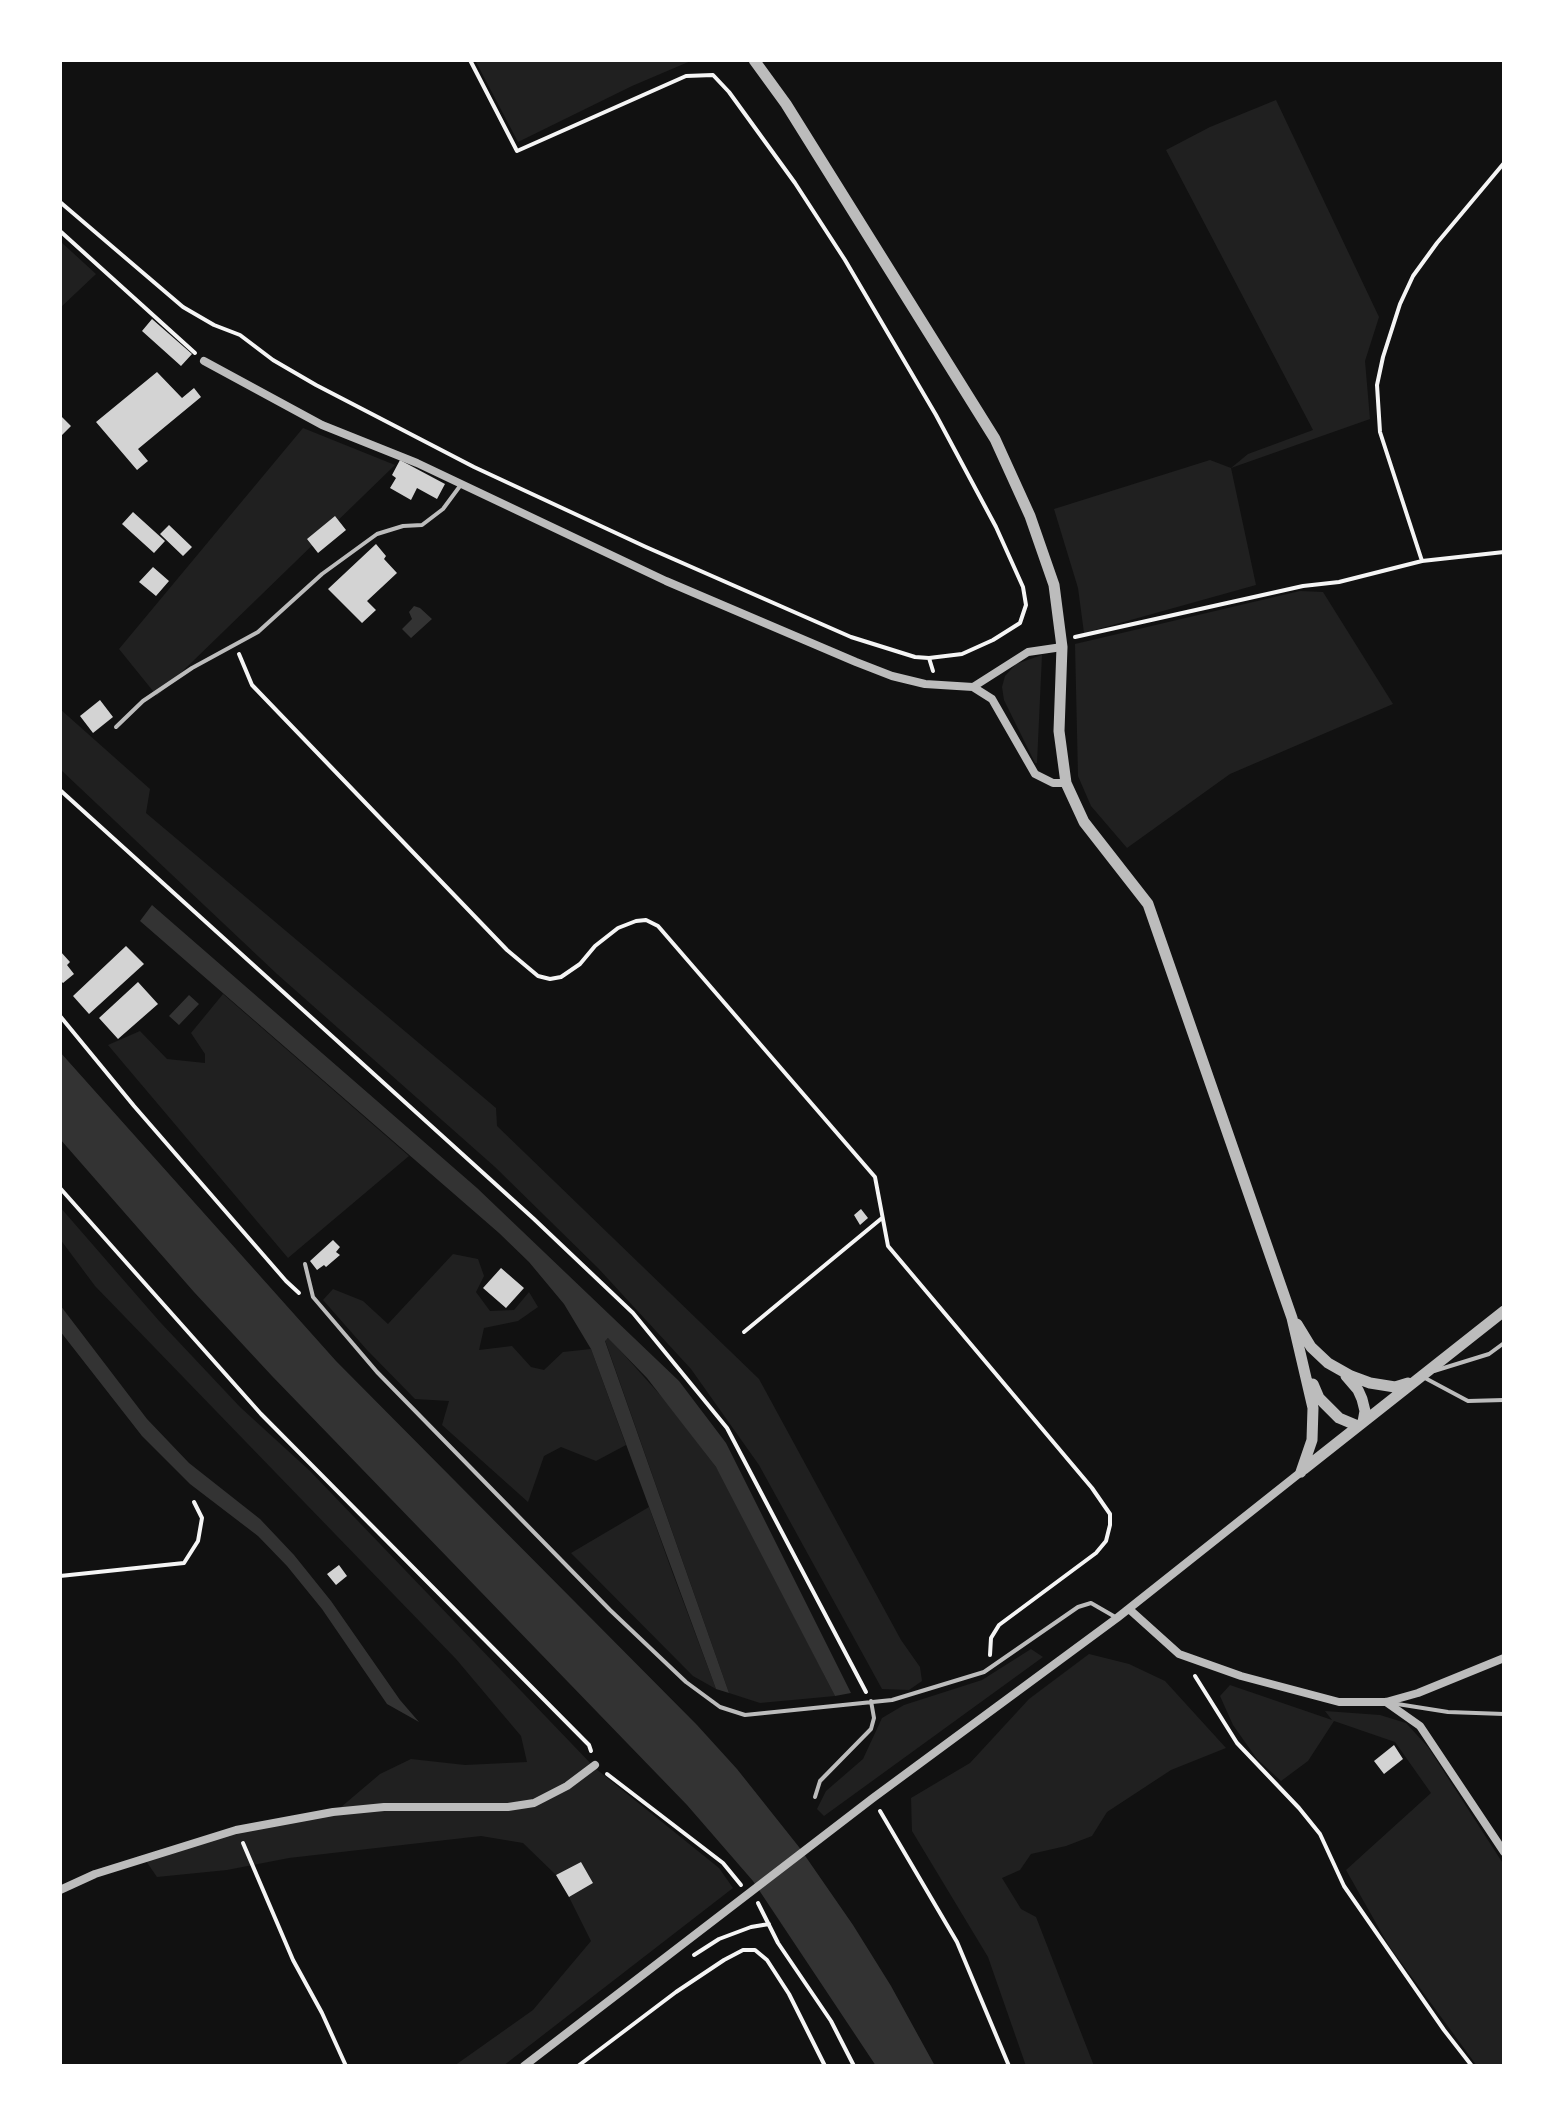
<!DOCTYPE html>
<style>
body{margin:0}
#map{position:relative;width:1564px;height:2126px;overflow:hidden;background:#111;font-family:Roboto,sans-serif}
canvas{display:block}
.frame{position:absolute;inset:0;border:62px solid #fff;pointer-events:none}
</style>
<div id="map">
<canvas width="1564" height="2126"></canvas>
<div class="frame"></div>
</div>
<script>
const ctx = document.querySelector('canvas').getContext('2d');
ctx.lineJoin = 'round';
function fillPath(path, color) { ctx.fillStyle = color; ctx.fill(path, 'evenodd'); }
const poly = rows => new Path2D(rows.map(r => 'M' + r).join(''));
function strokePath(path, color, width, dash) { ctx.strokeStyle = color; ctx.lineWidth = width; ctx.lineCap = dash ? 'butt' : 'round'; ctx.setLineDash(dash || []); ctx.stroke(path); }
fillPath(poly([
 [475,60,693,60,632,86,518,142],
 [1276,100,1379,317,1365,361,1370,419,1231,468,1256,585,1084,633,1078,588,1054,509,1210,460,1231,468,1248,454,1313,430,1166,150,1210,127],
 [60,241,96,274,60,308],
 [303,428,395,465,157,696,119,649],
 [1300,591,1323,592,1393,704,1230,774,1127,848,1091,806,1078,776,1075,644],
 [1042,655,1037,763,1035,763,1004,700,1002,687,1005,676,1016,664],
 [60,709,150,789,146,813,496,1108,497,1126,759,1379,901,1640,920,1667,922,1681,909,1690,882,1689,759,1465,691,1369,598,1268,495,1167,277,974,60,769],
 [223,994,409,1156,288,1258,108,1045,140,1031,167,1059,205,1063,205,1054,191,1033],
 [60,1207,160,1322,240,1407,310,1471,595,1768,719,1868,733,1888,503,2066,454,2066,533,2010,591,1941,569,1897,593,1883,581,1862,556,1875,523,1843,481,1836,289,1858,227,1870,157,1877,146,1861,238,1832,334,1813,380,1774,411,1759,465,1765,527,1762,521,1736,456,1659,95,1286,60,1239],
 [453,1254,478,1259,484,1276,476,1292,490,1311,514,1310,529,1292,538,1307,518,1321,484,1328,479,1350,512,1346,531,1367,544,1370,563,1352,591,1349,626,1445,596,1461,561,1447,544,1456,528,1502,442,1425,449,1401,415,1399,367,1350,323,1300,333,1289,363,1301,388,1324],
 [609,1338,671,1407,722,1475,835,1696,760,1703,729,1693,605,1340],
 [649,1507,670,1566,716,1689,693,1676,571,1553],
 [1031,1649,1043,1657,824,1816,817,1809,826,1791,863,1759,882,1718,904,1705,982,1680],
 [1089,1654,1129,1664,1165,1681,1226,1748,1171,1770,1107,1812,1092,1836,1066,1846,1031,1854,1020,1870,1002,1878,1021,1909,1036,1917,1094,2066,1026,2066,988,1957,912,1831,911,1798,970,1763,1029,1699],
 [1230,1685,1332,1720,1325,1711,1380,1715,1406,1723,1428,1747,1504,1865,1504,2066,1477,2066,1389,1946,1346,1870,1431,1793,1395,1742,1334,1721,1308,1761,1281,1781,1257,1759,1233,1725,1220,1696]
]), '#202020');
fillPath(poly([
 [414,606,420,608,432,619,411,638,402,629,412,619,409,612],
 [152,905,477,1188,679,1381,726,1443,851,1693,835,1696,716,1467,647,1378,608,1338,605,1341,729,1693,716,1689,591,1349,564,1304,529,1262,499,1233,140,921],
 [189,995,199,1004,179,1025,169,1016],
 [60,1052,336,1361,697,1725,737,1769,799,1847,853,1925,891,1986,935,2066,876,2066,753,1881,687,1805,272,1376,194,1292,60,1139],
 [60,1305,147,1419,189,1463,260,1519,294,1555,331,1601,400,1700,419,1722,387,1704,322,1609,287,1566,258,1536,190,1484,142,1436,60,1331]
]), '#333');
fillPath(poly([
 [152,319,192,354,181,366,142,331],
 [157,372,182,398,194,388,201,397,138,449,148,461,137,470,96,422],
 [60,415,71,426,60,437],
 [400,460,445,484,437,499,417,488,411,500,390,488,396,478,392,475],
 [133,512,165,541,154,553,122,524],
 [335,516,346,530,318,553,307,539],
 [169,525,192,547,183,556,160,534],
 [376,544,386,556,384,559,397,573,367,601,376,610,362,623,328,589],
 [153,567,169,581,156,596,139,582],
 [100,700,113,717,93,733,80,716],
 [126,946,144,964,89,1014,73,996],
 [60,951,70,962,67,965,74,974,63,983,60,980],
 [138,982,158,1004,118,1039,99,1018],
 [861,1209,868,1218,860,1225,854,1215],
 [333,1240,340,1247,336,1252,340,1255,326,1267,324,1265,317,1270,310,1261],
 [501,1268,524,1288,506,1308,483,1288],
 [339,1565,347,1576,336,1585,327,1574],
 [1394,1745,1403,1759,1384,1774,1374,1761],
 [581,1862,593,1883,569,1897,556,1875]
]), '#d3d3d3');
strokePath(poly([
 [470,60,517,151,686,76,713,75,729,92,795,183,845,260,936,415,996,527,1023,587,1026,605,1020,623,993,640,962,654,929,658,933,671],
 [60,202,183,307,214,325,240,335,273,360,316,385,474,467,646,547,851,637,915,657,929,658],
 [60,231,195,353],
 [1422,561,1380,432,1377,385,1383,357,1400,304,1413,276,1437,243,1504,163],
 [1075,637,1303,586,1339,582,1422,561,1504,552],
 [239,654,252,685,507,950,538,976,550,979,561,977,580,964,595,946,618,928,636,921,646,920,658,926,875,1177,888,1246,1092,1488,1110,1514,1110,1525,1106,1541,1096,1553,999,1625,991,1638,990,1655],
 [60,790,534,1219,633,1313,727,1428,866,1692],
 [60,1016,134,1106,286,1281,299,1293],
 [60,1188,261,1414,589,1745,591,1751],
 [744,1332,882,1218],
 [60,1576,184,1563,198,1541,202,1518,194,1502],
 [1195,1676,1237,1743,1299,1808,1320,1834,1344,1886,1444,2030,1472,2066],
 [607,1774,723,1863,741,1885],
 [880,1811,957,1942,1009,2066],
 [243,1843,293,1960,322,2013,346,2066],
 [758,1903,778,1943,831,2021,854,2066],
 [694,1955,719,1939,751,1927,769,1924],
 [578,2066,676,1992,724,1960,743,1950,755,1950,767,1960,789,1994,825,2066]
]), '#f5f5f5', 4);
strokePath(poly([
 [116,727,143,701,192,668,258,632,322,574,377,534,403,526,422,525,443,509,460,486],
 [305,1264,313,1297,377,1372,610,1610,686,1682,720,1707,745,1715,892,1700,984,1672,1078,1607,1091,1603,1117,1618],
 [1434,1371,1489,1354,1504,1343],
 [1425,1378,1468,1401,1504,1400],
 [1391,1703,1448,1712,1504,1714],
 [815,1797,820,1781,871,1729,874,1718,871,1701]
]), '#bcbcbc', 4);
strokePath(poly([
 [204,361,322,425,417,463,666,581,856,662,892,676,925,684,973,687],
 [1062,647,1028,652,973,687,992,699,1035,774,1053,783,1066,783],
 [1129,1609,1179,1654,1241,1676,1339,1702,1386,1702,1418,1693,1504,1658],
 [1386,1702,1420,1726,1504,1852],
 [60,1890,95,1874,236,1830,333,1812,384,1807,508,1807,534,1803,567,1786,595,1765],
 [524,2066,873,1798,1117,1618,1301,1472]
]), '#bcbcbc', 8);
strokePath(poly([
 [754,60,786,104,995,439,1030,516,1054,585,1062,647,1059,731,1066,783,1084,822,1148,904,1292,1318,1313,1408,1312,1440,1301,1472],
 [1297,1324,1311,1347,1328,1363,1351,1376,1370,1383,1395,1387,1408,1383],
 [1346,1376,1358,1390,1362,1399,1365,1411,1363,1422],
 [1313,1384,1319,1398,1339,1418,1358,1426],
 [1304,1469,1504,1311]
]), '#bcbcbc', 11);
</script>
